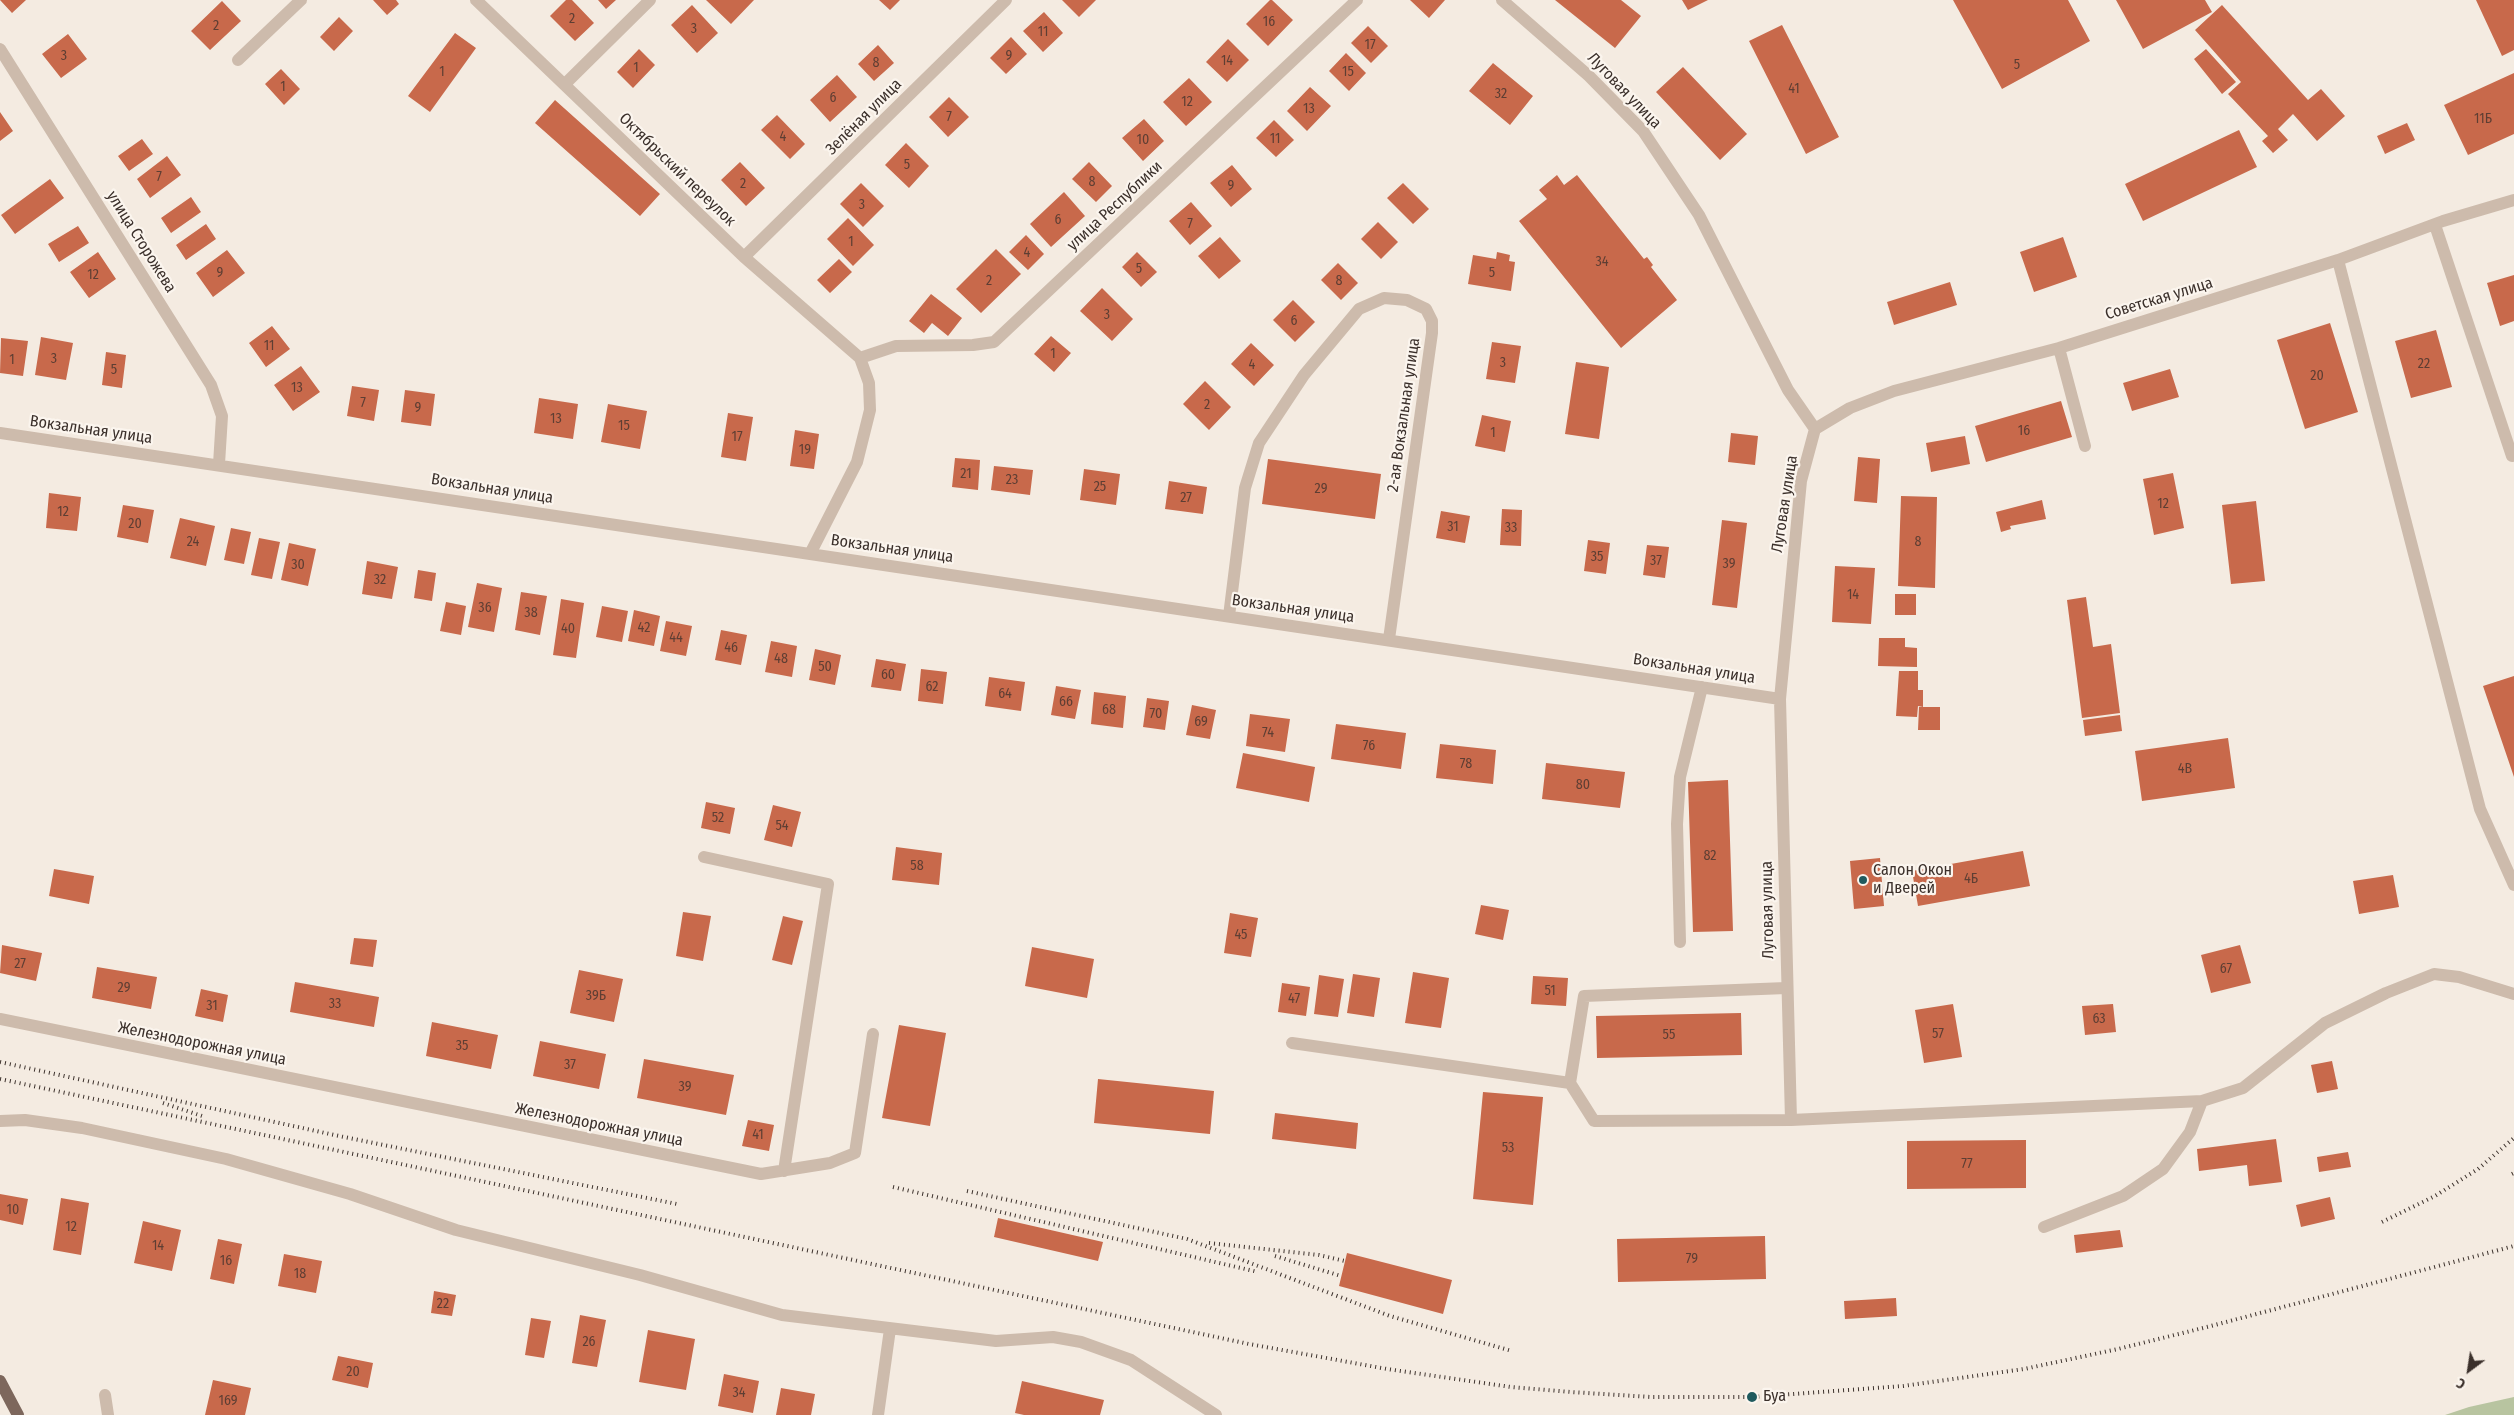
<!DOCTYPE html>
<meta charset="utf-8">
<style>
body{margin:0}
#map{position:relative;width:2514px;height:1415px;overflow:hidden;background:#f4ebe1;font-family:"Fira Sans Condensed",sans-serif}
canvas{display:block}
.north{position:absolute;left:2444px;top:1345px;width:50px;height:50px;-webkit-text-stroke:4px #fbf5ee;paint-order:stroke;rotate:211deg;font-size:14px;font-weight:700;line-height:20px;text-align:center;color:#3b302b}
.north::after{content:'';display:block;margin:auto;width:18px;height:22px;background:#3b302b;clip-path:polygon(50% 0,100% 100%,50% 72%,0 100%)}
</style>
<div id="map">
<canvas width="2514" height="1415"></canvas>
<div class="north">С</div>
</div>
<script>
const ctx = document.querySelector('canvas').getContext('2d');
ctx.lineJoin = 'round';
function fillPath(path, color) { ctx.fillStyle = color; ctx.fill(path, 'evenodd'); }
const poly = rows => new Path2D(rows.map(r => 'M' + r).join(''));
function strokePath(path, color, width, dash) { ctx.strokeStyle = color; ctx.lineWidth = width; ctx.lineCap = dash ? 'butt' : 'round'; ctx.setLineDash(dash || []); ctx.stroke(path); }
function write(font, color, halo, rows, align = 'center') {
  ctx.font = font + ' "Fira Sans Condensed",sans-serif'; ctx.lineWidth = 4.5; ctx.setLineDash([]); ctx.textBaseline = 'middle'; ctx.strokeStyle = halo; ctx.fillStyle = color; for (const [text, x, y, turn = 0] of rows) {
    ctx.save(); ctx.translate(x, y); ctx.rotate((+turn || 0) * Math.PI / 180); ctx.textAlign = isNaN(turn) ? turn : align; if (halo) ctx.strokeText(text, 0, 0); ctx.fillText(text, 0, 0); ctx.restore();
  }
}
fillPath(poly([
 [2514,1397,2514,1415,2445,1415,2469,1407]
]), '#b8c4a0');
fillPath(poly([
 [0,0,26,0,12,13],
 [373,0,396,0,399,4,387,15],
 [566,0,572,0,594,23,575,41,550,16],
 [598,0,616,0,606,9],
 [706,0,754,0,731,24],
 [879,0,900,0,890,10],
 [1062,0,1096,0,1079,17],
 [1270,0,1272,0,1293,20,1268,46,1246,24],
 [1410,0,1445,0,1429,18],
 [1555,0,1621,0,1641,16,1615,48],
 [1682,0,1708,0,1688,10],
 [1953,0,2068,0,2090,41,2002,89],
 [2116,0,2205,0,2212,12,2143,49],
 [2476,0,2514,0,2514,50,2502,56],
 [222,1,241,21,210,50,191,31],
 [692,5,718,33,697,53,671,25],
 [2222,5,2308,100,2321,89,2345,116,2317,141,2293,114,2278,129,2288,140,2273,153,2262,141,2268,136,2228,94,2241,82,2195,30],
 [1044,12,1063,33,1043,52,1023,31],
 [339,17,353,31,334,51,320,37],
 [1782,25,1839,137,1806,154,1749,41],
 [1368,26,1388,46,1371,63,1351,43],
 [455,33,476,48,430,112,408,96],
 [68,34,87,59,61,78,42,54],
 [1011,37,1027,54,1006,74,990,58],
 [1228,39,1249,60,1227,82,1206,62],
 [878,45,894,63,874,81,858,64],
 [639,49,655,65,633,88,617,72],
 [2206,49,2236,82,2222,94,2194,59],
 [1346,53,1366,73,1349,91,1329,71],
 [1493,63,1533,96,1510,125,1469,91],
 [1683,67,1747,134,1720,160,1656,92],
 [281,69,300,89,284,105,265,84],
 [2514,73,2514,134,2468,155,2444,105],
 [837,75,857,97,830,122,810,100],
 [1189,78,1212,102,1186,126,1163,102],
 [1310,87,1331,106,1307,131,1287,111],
 [949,97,969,117,948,137,929,117],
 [555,100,660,194,640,216,535,123],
 [0,112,13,131,0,141],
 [777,115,805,144,790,159,761,130],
 [1144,119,1164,141,1143,161,1122,138],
 [1274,120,1294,140,1276,157,1256,138],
 [2407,123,2415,140,2385,154,2377,136],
 [2239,130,2257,167,2143,221,2125,184],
 [142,139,153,154,129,171,118,156],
 [906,143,929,166,909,188,885,165],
 [167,156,181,175,150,198,137,179],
 [740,162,765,188,746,206,721,180],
 [1089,162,1112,186,1096,202,1072,179],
 [1232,165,1252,189,1231,207,1210,183],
 [1557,175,1564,185,1577,175,1644,259,1647,257,1653,265,1651,267,1677,300,1621,348,1519,221,1547,199,1539,190],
 [50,179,64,198,15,234,1,215],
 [861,183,884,206,863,227,840,204],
 [1403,183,1429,209,1413,224,1387,198],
 [1064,192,1085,216,1051,247,1030,224],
 [191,197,201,212,171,233,161,218],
 [1191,202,1212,226,1190,245,1169,221],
 [848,218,874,245,853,266,827,239],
 [1378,222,1398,242,1381,259,1361,239],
 [206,224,216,239,186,260,176,245],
 [78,226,89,243,59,262,48,244],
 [1026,235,1044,254,1028,270,1009,252],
 [1220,237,1241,261,1219,279,1198,256],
 [2063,237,2077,277,2034,292,2020,252],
 [996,249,1021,274,981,313,956,289],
 [227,250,245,273,213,297,196,273],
 [98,252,116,279,89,298,70,272],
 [1137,252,1157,272,1141,287,1122,267],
 [1497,252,1510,255,1509,261,1515,262,1511,291,1468,284,1473,255,1496,259],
 [839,259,852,272,830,293,817,280],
 [1338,263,1358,283,1341,300,1321,280],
 [2514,275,2514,321,2500,326,2487,283],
 [1950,282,1957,305,1894,325,1887,302],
 [1102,288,1133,319,1112,341,1080,311],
 [931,294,962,318,948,336,932,323,924,333,909,321],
 [1293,300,1315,322,1295,342,1273,320],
 [2330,323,2358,412,2305,429,2277,340],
 [272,326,290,349,266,367,249,343],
 [2436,330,2452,387,2411,398,2395,341],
 [1051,336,1071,353,1054,372,1034,354],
 [41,337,73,343,66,380,35,375],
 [1,338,28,341,23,376,0,373],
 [1492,342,1521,346,1515,383,1486,379],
 [1251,343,1274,365,1254,386,1231,364],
 [106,352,126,355,122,388,102,385],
 [1576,362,1609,367,1599,439,1565,434],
 [301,366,320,392,293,411,274,385],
 [2170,369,2179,397,2132,411,2123,383],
 [1205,381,1231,407,1209,430,1183,404],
 [352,386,379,390,374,421,347,416],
 [405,390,435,394,431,426,401,422],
 [539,398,578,404,573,439,534,433],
 [2061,401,2072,437,1986,462,1975,426],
 [608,404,647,411,640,449,601,442],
 [728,413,753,417,746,461,721,457],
 [1482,415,1511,421,1505,452,1475,446],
 [795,430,819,434,814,469,790,466],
 [1731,433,1758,436,1755,465,1728,462],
 [1965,436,1970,464,1931,472,1926,443],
 [1858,457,1880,459,1877,503,1854,501],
 [955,458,980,460,978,490,952,487],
 [1268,459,1381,474,1375,519,1262,504],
 [994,466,1033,470,1030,495,991,490],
 [1084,469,1120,474,1116,505,1080,500],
 [2173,473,2184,528,2154,535,2143,479],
 [1169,481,1207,487,1203,514,1165,509],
 [49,493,81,497,77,531,46,528],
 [1901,496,1937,497,1935,588,1898,586],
 [2042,500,2046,519,2010,526,2011,529,2001,532,1996,512],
 [2256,501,2265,581,2231,584,2222,505],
 [123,505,154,510,148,543,117,537],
 [1502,509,1522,510,1521,546,1500,545],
 [1441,511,1470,516,1465,543,1436,538],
 [180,518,215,526,206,566,170,558],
 [1722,520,1747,523,1737,608,1712,605],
 [231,528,251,532,244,564,224,560],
 [259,538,280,542,272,579,251,575],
 [1588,540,1610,543,1606,574,1584,571],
 [289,543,316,549,308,586,281,580],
 [1647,545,1669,547,1665,578,1643,575],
 [367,561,398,567,392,599,362,594],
 [1835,566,1875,568,1871,624,1832,622],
 [418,570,436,573,432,601,414,598],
 [477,583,502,588,494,632,468,627],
 [521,592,547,596,540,635,515,630],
 [1895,594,1916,594,1916,615,1895,615],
 [2086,597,2093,647,2111,644,2120,713,2082,718,2067,600],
 [561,599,584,603,576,658,553,655],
 [446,602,466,606,461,635,440,631],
 [602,606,628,611,622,642,596,637],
 [634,610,660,616,654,646,628,641],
 [666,621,692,626,686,656,660,651],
 [721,630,747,635,741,665,715,660],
 [1879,638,1905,638,1905,647,1917,648,1917,667,1878,666],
 [771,641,797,646,792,677,765,672],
 [815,649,841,655,835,685,809,680],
 [876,659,906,664,901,691,871,687],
 [921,669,947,672,943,704,918,701],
 [1899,671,1918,671,1918,690,1923,690,1923,707,1918,706,1917,717,1896,716],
 [2514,676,2514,777,2483,686],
 [989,677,1025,682,1021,711,985,706],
 [1056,686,1081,690,1075,719,1051,715],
 [1094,692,1126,696,1123,728,1091,724],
 [1147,698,1169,701,1165,730,1143,727],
 [1192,705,1216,710,1210,739,1186,735],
 [1919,707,1940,707,1940,730,1918,730],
 [1250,714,1290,719,1285,752,1246,746],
 [2120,715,2122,731,2085,736,2083,720],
 [1336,724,1406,733,1401,769,1331,759],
 [2228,738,2235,788,2142,801,2135,751],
 [1440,744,1496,750,1493,784,1436,778],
 [1243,753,1315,767,1309,802,1236,788],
 [1546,763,1625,772,1620,808,1542,799],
 [1728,780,1733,931,1693,932,1688,782],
 [706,802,735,808,730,834,701,828],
 [773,805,801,812,792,847,764,840],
 [896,847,942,853,939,885,892,880],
 [2023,851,2030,886,1918,906,1912,871],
 [1880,858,1884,906,1854,909,1850,861],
 [54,869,94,876,89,904,49,896],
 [2393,875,2399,907,2359,914,2353,881],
 [1481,905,1509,910,1503,940,1475,934],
 [683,912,711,916,703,961,676,956],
 [1230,913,1258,918,1251,957,1224,953],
 [783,916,803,921,792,965,772,960],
 [354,938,377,940,373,967,350,964],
 [2,945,42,953,36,981,0,973],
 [2240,945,2251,983,2211,993,2201,955],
 [1032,947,1094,959,1087,998,1025,986],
 [97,967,157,977,151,1009,92,998],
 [579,970,623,979,614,1022,570,1013],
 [1413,972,1449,978,1441,1028,1405,1023],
 [1353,974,1380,978,1374,1017,1347,1013],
 [1319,975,1344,979,1338,1017,1314,1014],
 [1533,976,1568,978,1566,1006,1531,1004],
 [295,982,379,997,374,1027,290,1012],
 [1282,983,1310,987,1306,1016,1278,1012],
 [201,989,228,995,223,1022,195,1016],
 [1953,1004,1962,1057,1924,1063,1915,1010],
 [2113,1004,2116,1032,2085,1035,2082,1006],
 [1741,1013,1742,1055,1597,1058,1596,1016],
 [432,1022,498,1035,491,1069,426,1056],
 [899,1025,946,1033,930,1126,882,1118],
 [540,1041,606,1054,599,1089,533,1076],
 [644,1059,734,1075,726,1115,637,1098],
 [2332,1061,2338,1089,2317,1093,2311,1065],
 [1098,1079,1214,1091,1210,1134,1094,1123],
 [1483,1092,1543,1097,1533,1205,1473,1199],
 [1275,1113,1358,1123,1356,1149,1272,1139],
 [748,1120,774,1125,769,1151,742,1146],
 [2276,1139,2282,1182,2249,1186,2247,1165,2199,1171,2197,1149],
 [2026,1140,2026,1188,1907,1189,1907,1141],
 [2348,1152,2351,1167,2319,1172,2317,1157],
 [0,1194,28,1199,23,1225,0,1220],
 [2330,1197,2335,1219,2301,1227,2296,1205],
 [61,1198,89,1203,81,1255,53,1250],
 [998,1218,1103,1242,1098,1261,994,1237],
 [143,1221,181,1230,172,1271,134,1263],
 [2120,1230,2123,1247,2076,1253,2074,1235],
 [1765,1236,1766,1279,1618,1282,1617,1239],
 [218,1239,242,1244,234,1284,210,1279],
 [1347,1253,1452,1280,1443,1314,1339,1286],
 [284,1254,322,1261,316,1293,278,1286],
 [434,1291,456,1295,452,1316,431,1313],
 [1896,1298,1897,1316,1845,1319,1844,1301],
 [580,1315,606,1320,597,1367,572,1363],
 [531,1318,551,1321,544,1358,525,1355],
 [648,1330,695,1339,686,1390,639,1382],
 [338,1356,373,1363,368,1388,332,1380],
 [724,1374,759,1381,753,1413,718,1406],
 [213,1380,251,1388,245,1415,205,1415],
 [1022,1381,1104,1400,1100,1415,1024,1415,1015,1413],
 [781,1388,815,1394,811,1415,776,1415]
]), '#c8694b');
strokePath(poly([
 [476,0,744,257,860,358],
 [1502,0,1589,76,1643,131,1699,215,1788,390,1815,429,1801,481,1780,699,1791,1120],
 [0,49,211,385,222,416,219,464],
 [238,60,301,0],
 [565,84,650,0],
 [2435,225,2512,456,2514,455],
 [744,257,1006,0],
 [2338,260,2480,809,2514,885],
 [2059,348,2085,446],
 [860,358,896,346,973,345,994,342,1357,0],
 [1815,429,1850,408,1894,391,2059,348,2338,260,2443,221,2514,200],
 [0,433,1780,699],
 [810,554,857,462,870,410,869,383,860,358],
 [1229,616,1245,488,1259,443,1304,375,1359,309,1384,298,1407,300,1426,309,1432,321,1432,333,1389,639],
 [704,857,828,884,784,1171],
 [1680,942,1677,824,1680,777,1702,687],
 [0,1019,761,1174,830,1163,855,1153,873,1034],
 [1292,1043,1570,1083,1594,1121,1791,1120,2202,1101,2243,1088,2325,1023,2386,993,2434,974,2459,977,2514,994],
 [1570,1083,1584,996,1786,988],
 [0,1121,25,1120,82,1128,226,1159,350,1194,456,1230,640,1275,782,1315,996,1341,1053,1337,1081,1342,1131,1360,1216,1415],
 [2044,1227,2123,1196,2163,1169,2190,1132,2202,1101],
 [105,1395,108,1415],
 [878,1415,890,1329]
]), '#cdbbac', 12);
strokePath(poly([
 [0,1381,18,1415]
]), '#7d675c', 12);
strokePath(poly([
 [0,1062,339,1136,677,1204],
 [0,1079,1249,1344,1387,1369,1511,1387,1571,1392,1651,1397,1752,1397,1903,1386,2024,1369,2118,1349,2211,1326,2514,1246],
 [163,1103,205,1117],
 [2512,1174,2514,1173],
 [893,1187,1258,1272],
 [967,1191,1187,1239,1390,1316,1512,1351],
 [2382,1222,2435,1196,2478,1169,2514,1138],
 [1209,1243,1319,1255,1345,1261],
 [1275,1256,1341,1276]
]), '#3b302b', 4, [1, 4]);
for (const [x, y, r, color] of [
 [1863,880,5,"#1f5a5e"],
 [1752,1397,6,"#1f5a5e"]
]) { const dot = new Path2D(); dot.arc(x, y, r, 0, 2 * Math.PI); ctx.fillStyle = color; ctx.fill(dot); strokePath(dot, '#fbf5ee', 2); }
write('14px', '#5e3e33', null, [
 ["2",572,19],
 ["16",1269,22],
 ["2",216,26],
 ["3",694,29],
 ["11",1043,32],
 ["17",1370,45],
 ["3",64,56],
 ["9",1009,56],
 ["14",1227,61],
 ["8",876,63],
 ["5",2017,65],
 ["1",636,68],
 ["1",442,72],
 ["15",1348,72],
 ["1",283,87],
 ["41",1794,89],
 ["32",1501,94],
 ["6",833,98],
 ["12",1187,102],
 ["13",1309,109],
 ["7",949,117],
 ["11Б",2483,119],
 ["4",783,137],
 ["11",1275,139],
 ["10",1143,140],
 ["5",907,165],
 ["7",159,177],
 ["8",1092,182],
 ["2",743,184],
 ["9",1231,186],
 ["3",862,205],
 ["6",1058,220],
 ["7",1190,224],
 ["1",851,242],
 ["4",1027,253],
 ["34",1602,262],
 ["5",1139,269],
 ["9",220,273],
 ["5",1492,273],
 ["12",93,275],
 ["2",989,281],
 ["8",1339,281],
 ["3",1107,315],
 ["6",1294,321],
 ["11",269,346],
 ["1",1053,354],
 ["3",54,359],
 ["1",12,360],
 ["3",1503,363],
 ["22",2424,364],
 ["4",1252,365],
 ["5",114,370],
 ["20",2317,376],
 ["13",297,388],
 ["7",363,403],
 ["2",1207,405],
 ["9",418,408],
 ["13",556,419],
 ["15",624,426],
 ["16",2024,431],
 ["1",1493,433],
 ["17",737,437],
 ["19",805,450],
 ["21",966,474],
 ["23",1012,480],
 ["25",1100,487],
 ["29",1321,489],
 ["27",1186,498],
 ["12",2163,504],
 ["12",63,512],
 ["20",135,524],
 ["31",1453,527],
 ["33",1511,528],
 ["24",193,542],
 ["8",1918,542],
 ["35",1597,557],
 ["37",1656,561],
 ["39",1729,564],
 ["30",298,565],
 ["32",380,580],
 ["14",1853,595],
 ["36",485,608],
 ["38",531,613],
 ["42",644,628],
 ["40",568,629],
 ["44",676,638],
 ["46",731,648],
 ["48",781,659],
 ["50",825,667],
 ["60",888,675],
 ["62",932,687],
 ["64",1005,694],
 ["66",1066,702],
 ["68",1109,710],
 ["70",1156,714],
 ["69",1201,722],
 ["74",1268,733],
 ["76",1369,746],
 ["78",1466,764],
 ["4В",2185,769],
 ["80",1583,785],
 ["52",718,818],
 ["54",782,826],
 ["82",1710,856],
 ["58",917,866],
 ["4Б",1971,879],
 ["45",1241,935],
 ["27",20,964],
 ["67",2226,969],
 ["29",124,988],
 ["51",1550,991],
 ["39Б",596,996],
 ["47",1294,999],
 ["33",335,1004],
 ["31",212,1006],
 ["63",2099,1019],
 ["57",1938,1034],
 ["55",1669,1035],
 ["35",462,1046],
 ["37",570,1065],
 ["39",685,1087],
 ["41",758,1135],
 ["53",1508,1148],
 ["77",1967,1164],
 ["10",13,1210],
 ["12",71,1227],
 ["14",158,1246],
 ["79",1692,1259],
 ["16",226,1261],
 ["18",300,1274],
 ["22",443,1304],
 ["26",589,1342],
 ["20",353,1372],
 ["34",739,1393],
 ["169",228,1401]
]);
write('16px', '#3b302b', '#fbf5ee', [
 ["Луговая улица",1624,91,46],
 ["Зелёная улица",864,117,-45],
 ["Октябрьский переулок",677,170,44],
 ["улица Республики",1115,206,-43],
 ["улица Сторожева",141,242,58],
 ["Советская улица",2159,299,-17],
 ["2-ая Вокзальная улица",1404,415,-82],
 ["Вокзальная улица",91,430,8],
 ["Вокзальная улица",492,489,9],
 ["Луговая улица",1785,504,-81],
 ["Вокзальная улица",892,549,8],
 ["Вокзальная улица",1293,609,8],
 ["Вокзальная улица",1694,669,9],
 ["Луговая улица",1768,910,-91],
 ["Железнодорожная улица",202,1044,11],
 ["Железнодорожная улица",599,1125,11]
]);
write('16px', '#3b302b', '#fbf5ee', [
 ["Салон Окон",1873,871],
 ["и Дверей",1873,889],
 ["Буа",1763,1397]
], 'left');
</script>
